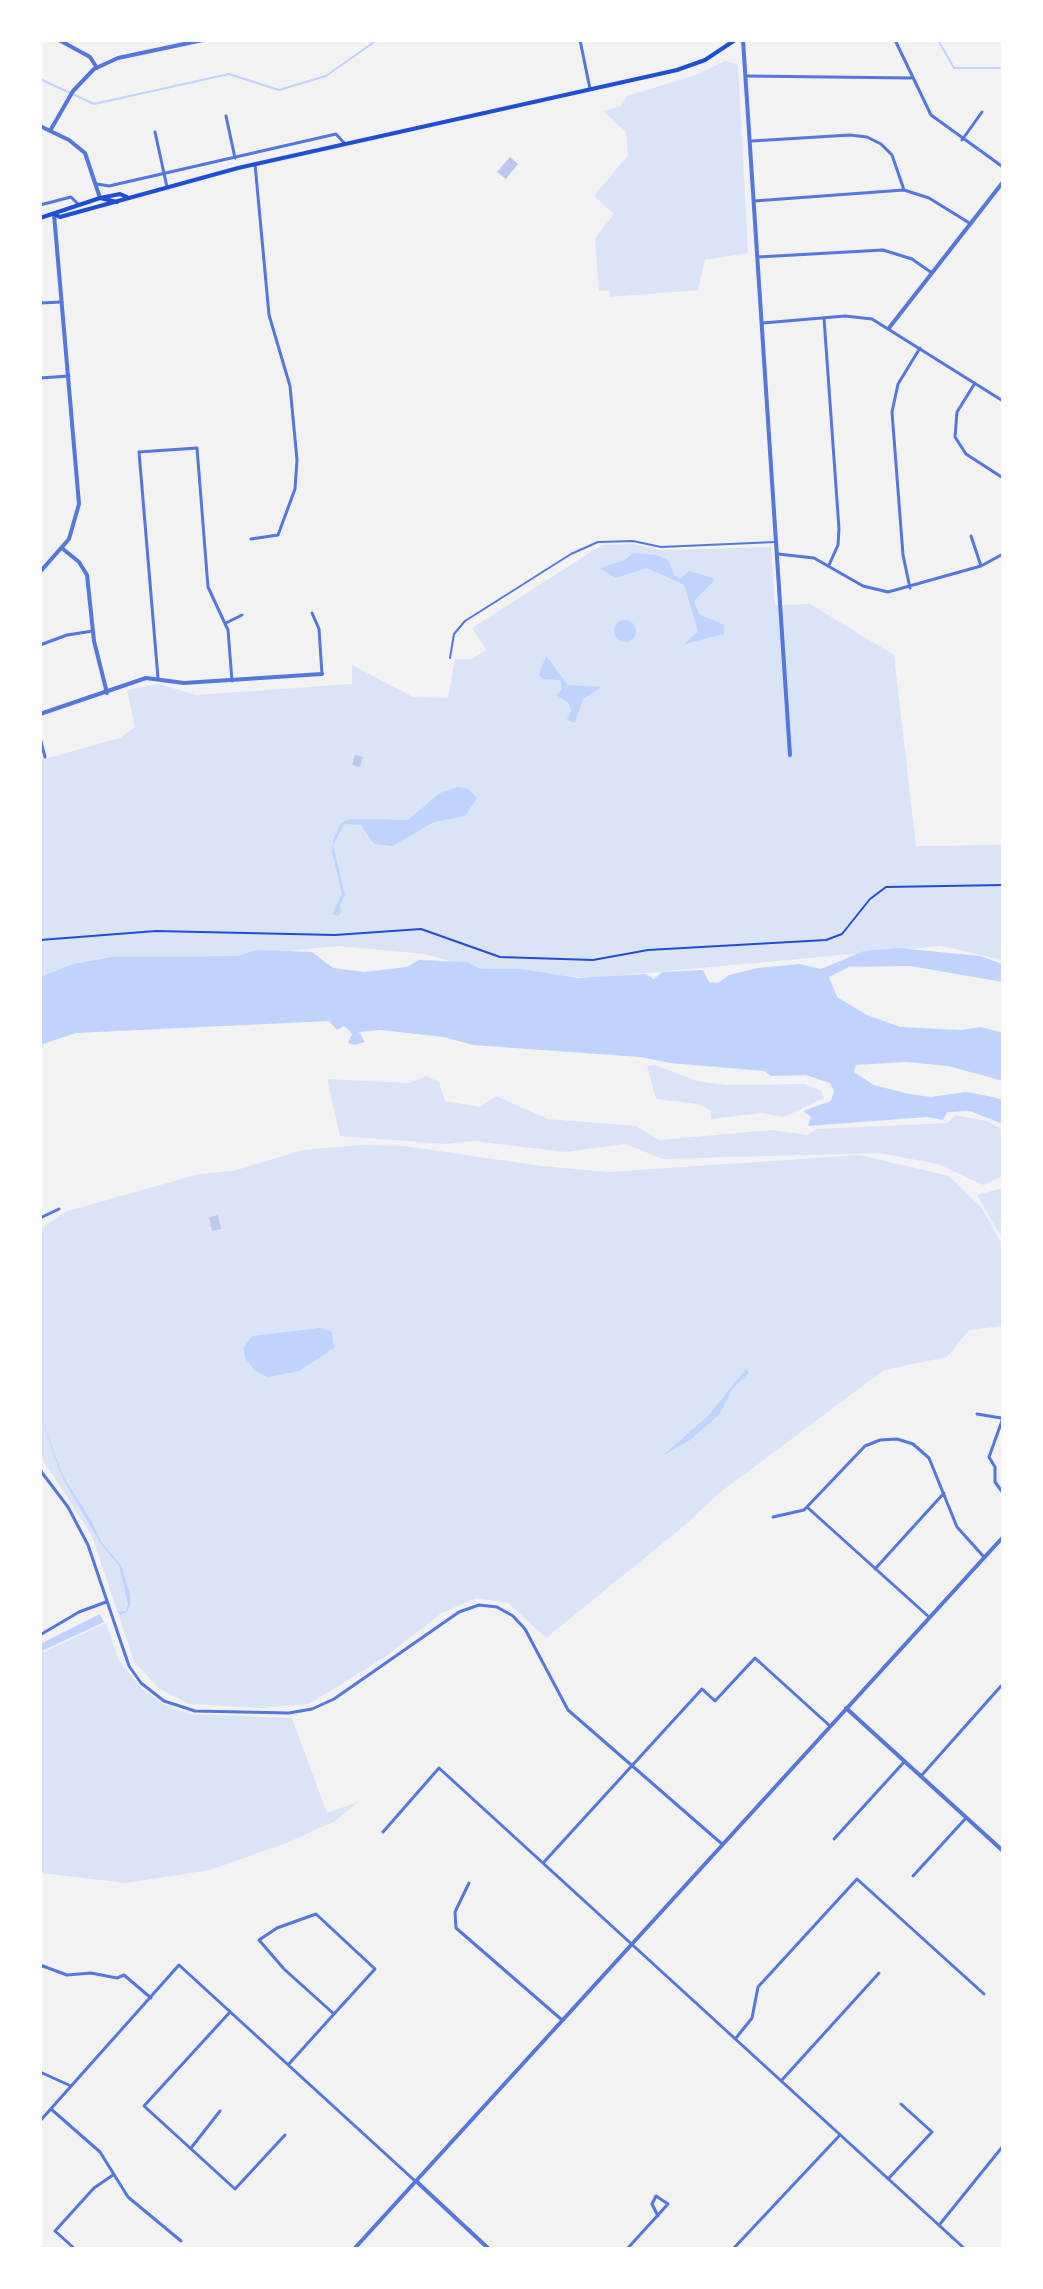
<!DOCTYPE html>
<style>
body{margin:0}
#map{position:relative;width:1043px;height:2289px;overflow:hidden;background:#f2f2f2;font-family:"Source Serif 4",serif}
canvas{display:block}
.frame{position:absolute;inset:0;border:42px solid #fff;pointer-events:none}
</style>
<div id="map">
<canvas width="1043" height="2289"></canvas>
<div class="frame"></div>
</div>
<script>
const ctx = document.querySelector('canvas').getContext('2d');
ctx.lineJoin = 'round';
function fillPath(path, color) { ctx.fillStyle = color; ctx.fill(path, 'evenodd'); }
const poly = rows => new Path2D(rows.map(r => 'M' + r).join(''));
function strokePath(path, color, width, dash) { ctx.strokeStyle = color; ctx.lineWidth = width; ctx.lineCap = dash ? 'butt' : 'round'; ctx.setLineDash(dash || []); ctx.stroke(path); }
fillPath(poly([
 [725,61,738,64,748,253,705,260,698,290,610,297,609,290,599,291,595,238,614,214,594,196,628,155,626,132,603,111,621,106,627,96,696,75],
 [633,544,661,550,771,547,775,605,810,604,894,655,916,846,1003,845,1003,960,941,946,591,978,481,969,424,954,338,946,238,956,111,957,73,964,40,977,40,760,120,738,135,727,127,690,159,684,196,695,352,684,352,665,413,697,448,698,455,659,472,659,486,650,472,628,602,545],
 [655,1065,697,1081,726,1085,805,1084,821,1091,824,1098,784,1117,762,1113,711,1119,711,1111,698,1104,656,1099,647,1066],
 [426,1076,439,1082,445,1101,480,1107,496,1096,548,1119,636,1126,659,1140,772,1130,807,1135,816,1129,948,1123,955,1115,987,1121,1003,1130,1003,1176,983,1185,938,1164,878,1153,663,1159,625,1144,565,1152,474,1141,444,1144,340,1136,327,1079,409,1083],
 [361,1145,404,1146,542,1166,608,1172,860,1155,949,1176,982,1208,1003,1246,1003,1326,969,1330,947,1357,884,1370,718,1494,684,1526,546,1638,508,1603,476,1598,442,1613,385,1657,309,1704,262,1708,189,1704,160,1689,134,1662,92,1536,40,1455,40,1229,68,1211,199,1174,233,1171,303,1150],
 [1003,1188,1003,1240,977,1195],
 [106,1623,118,1659,141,1688,162,1703,190,1714,292,1718,327,1813,358,1802,335,1821,289,1842,210,1870,126,1883,40,1873,40,1654]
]), '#dbe4f7');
fillPath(poly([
 [633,553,657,555,669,561,674,575,680,579,689,571,713,578,714,581,694,601,699,614,724,625,724,634,685,644,676,652,698,631,684,585,647,568,616,578,600,568,625,560],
 '614 631a11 11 0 1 1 22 0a11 11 0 1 1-22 0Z',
 [546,656,568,685,601,687,583,699,575,723,567,720,571,711,568,702,556,695,562,689,560,680,544,679,539,675],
 [458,787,468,789,477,798,465,816,434,822,392,846,374,844,361,825,344,824,333,845,345,896,340,904,341,913,338,916,332,914,342,894,332,852,333,840,341,823,350,819,408,820,440,793],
 [898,948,980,956,1003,964,1003,982,910,966,849,967,829,977,837,997,867,1015,900,1027,961,1030,981,1027,1003,1033,1003,1081,948,1066,906,1062,856,1065,854,1072,874,1085,909,1094,931,1097,966,1092,993,1097,1003,1100,1003,1124,970,1111,947,1112,943,1120,927,1117,808,1126,811,1117,803,1111,831,1101,834,1091,830,1083,806,1075,771,1076,764,1071,670,1063,640,1057,473,1045,444,1037,381,1030,359,1032,365,1042,354,1045,348,1043,352,1034,348,1029,344,1026,337,1030,329,1021,76,1033,40,1045,40,977,73,964,111,957,238,956,256,950,312,952,333,968,364,972,407,967,419,960,467,962,481,969,521,969,578,978,646,974,654,979,662,972,703,970,709,982,718,983,729,975,758,968,800,964,821,969,864,951],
 [320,1328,332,1332,334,1348,299,1371,268,1377,255,1371,245,1358,244,1347,252,1336],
 [746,1369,749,1373,733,1388,719,1415,690,1440,662,1456,708,1416],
 [40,1415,64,1478,91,1520,102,1543,121,1565,130,1595,130,1605,127,1612,120,1615,118,1611,126,1611,128,1604,119,1566,101,1544,63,1479],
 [100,1614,104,1622,40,1652,40,1644]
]), '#bfd3fe');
strokePath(poly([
 [938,40,954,68,1003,68],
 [40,79,94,104,229,74,279,90,326,76,377,40]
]), '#bfd3fe', 2);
fillPath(poly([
 [510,157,518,164,506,179,497,172],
 [355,755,363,757,360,767,352,765],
 [218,1215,221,1229,212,1231,209,1217]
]), '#bdc9ec');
strokePath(poly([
 [40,940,156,931,335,935,421,929,500,957,593,960,648,950,826,940,842,934,870,899,886,887,1003,885]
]), '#1d4ed8', 2);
strokePath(poly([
 [450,658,454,634,465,621,571,554,598,542,633,541,661,547,775,542]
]), '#5277de', 2);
strokePath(poly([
 [580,40,590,89],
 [895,40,931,115,1003,167],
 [747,76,911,78],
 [226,116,235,158],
 [155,132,167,187],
 [962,140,982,112],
 [752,141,850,135,867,137,881,144,892,155,904,190],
 [97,184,109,186,336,134,345,144],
 [754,201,904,190,929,198,971,224],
 [40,205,71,197,78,204],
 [758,257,883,250,912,259,932,273],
 [40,303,62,302],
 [824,318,839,529,838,545,829,565],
 [763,323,845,316,872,319,1003,401],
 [40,378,69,376],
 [975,383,957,412,955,437,966,454,1003,478],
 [971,536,981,566],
 [251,539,278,535,295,489,297,460,290,386,269,315,255,164],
 [778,554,814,558,863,586,888,592,981,566,1003,554],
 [910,588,903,555,892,412,898,384,920,348],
 [312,613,319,629,322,674],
 [226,623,242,615],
 [40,645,67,635,93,631],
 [158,678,139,452,197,448,208,587,228,630,232,681],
 [40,738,45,757],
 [40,1218,59,1209],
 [977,1414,1001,1418],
 [1003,1418,989,1457,995,1467,995,1482,1003,1493],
 [40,1470,68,1507,88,1545,129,1666,141,1683,164,1701,195,1711,289,1713,312,1709,334,1699,459,1612,479,1605,497,1607,513,1616,525,1629,568,1710,722,1844],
 [807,1507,929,1617],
 [773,1517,804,1510,865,1446,880,1440,897,1439,913,1444,929,1458,957,1527,984,1557],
 [875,1569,944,1493],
 [40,1635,79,1612,106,1602],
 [921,1776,1001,1686],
 [383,1832,439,1768,965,2249],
 [834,1839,905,1761],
 [544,1862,702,1689,715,1701,755,1658,830,1726],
 [913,1876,966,1818],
 [469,1883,455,1912,456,1928,562,2020],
 [40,1965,67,1975,91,1973,117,1978,124,1975,151,1998],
 [230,2012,144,2106,235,2189,285,2135],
 [736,2038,752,2018,758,1987,857,1879,984,1994],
 [288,2065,334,2014,375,1969,316,1914,277,1928,259,1940,284,1969,334,2014],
 [40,2072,71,2086],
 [781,2081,879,1973],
 [51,2109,100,2152,128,2197,181,2241],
 [40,2121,179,1965,414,2180],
 [191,2148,220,2111],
 [888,2179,932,2132,901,2104],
 [940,2224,1003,2146],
 [75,2249,55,2231,94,2188,113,2175],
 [627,2249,668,2204,656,2196,652,2204,658,2216],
 [733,2249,840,2135]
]), '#5277de', 3);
strokePath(poly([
 [59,40,90,57,97,68],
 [743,40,790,755],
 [40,126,69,140,85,153,100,198],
 [50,131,73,91,94,69,118,58,203,40],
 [889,328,1003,182],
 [63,549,79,562,87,575,94,641,107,693],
 [40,572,69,539,79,504,54,214],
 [40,714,146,678,184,683,322,674],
 [846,1708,1003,1851],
 [416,2181,489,2249],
 [354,2249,1003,1537]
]), '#5277de', 4);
strokePath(poly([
 [100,198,117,202],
 [54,214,60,217,238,168,677,70,705,60,735,40],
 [40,218,100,198,120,194,127,197]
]), '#1d4ed8', 4);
</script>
